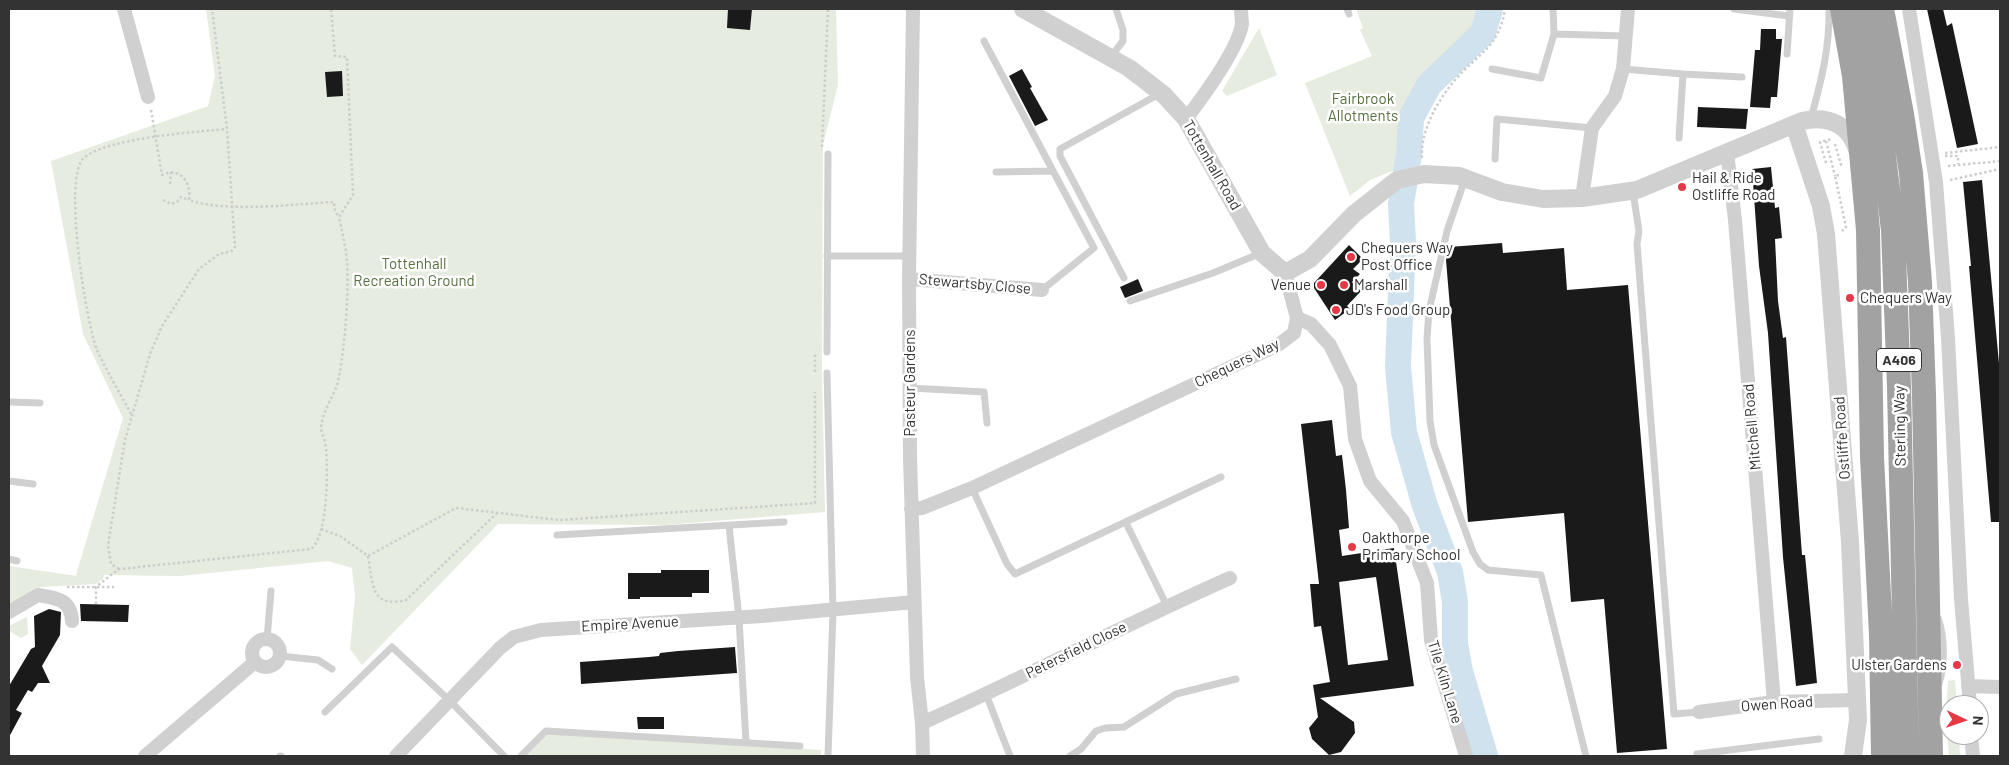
<!DOCTYPE html>
<style>
body{margin:0}
#map{position:relative;width:2009px;height:765px;overflow:hidden;background:#fff;font-family:Barlow,sans-serif}
canvas{display:block}
.frame{position:absolute;inset:0;border:10px solid #333;pointer-events:none}
.north{position:absolute;left:1939px;top:695px;width:50px;height:50px;box-sizing:border-box;background:#fff;border:1px solid #adadad;border-radius:50%;rotate:93deg;font-size:14px;font-weight:700;line-height:20px;text-align:center;color:#333}
.north::after{content:'';display:block;margin:auto;width:18px;height:22px;background:#e63946;clip-path:polygon(50% 0,100% 100%,50% 72%,0 100%)}
</style>
<div id="map">
<canvas width="2009" height="765"></canvas>
<div class="frame"></div>
<div class="north">N</div>
</div>
<script>
const g = document.querySelector('canvas').getContext('2d');
g.lineJoin = 'round';
function paint(path, color) { g.fillStyle = color; g.fill(path, 'evenodd'); }
function strokePath(path, color, width, dash) { g.strokeStyle = color; g.lineWidth = width; g.lineCap = dash ? 'butt' : 'round'; g.setLineDash(dash || []); g.stroke(path); }
function label(font, color, halo, rows, align = 'center') {
  g.font = font + ' Barlow,sans-serif'; g.lineWidth = 5; g.setLineDash([]); g.textBaseline = 'middle'; g.strokeStyle = halo; g.fillStyle = color; for (const [text, x, y, turn = 0] of rows) {
    g.save(); g.translate(x, y); g.rotate((+turn || 0) * Math.PI / 180); g.textAlign = isNaN(turn) ? turn : align; if (halo) g.strokeText(text, 0, 0); g.fillText(text, 0, 0); g.restore();
  }
}
paint(new Path2D(`
 M206,9H836L838,85L823,145L822,370L825,512L665,525L498,524L362,665L350,649L355,597L352,568L328,561L180,576L104,575L103,579L96,584L41,587L9,608V566L77,576L76,575L123,418L83,334L51,161L208,106L215,76Z
 M1356,9H1485C1482,38 1450,47 1434,68C1411,98 1404,133 1397,169L1370,180L1350,196L1305,83L1372,56L1360,30L1363,28Z
 M1259,28L1277,75L1227,96L1222,91Z
 M27,617L28,634L21,638L9,631V626Z
 M1955,680L1957,705H1949V735H1959L1960,756H1949L1946,715L1948,681Z
 M550,732L821,750V756H526Z`), '#e6ecdf');
strokePath(new Path2D(`
 M1485,756L1460,671L1455,644V602L1450,572L1425,506L1404,432L1398,367L1403,242L1401,204L1409,154L1411,118L1429,85L1483,33L1490,9`), '#cfe2ee', 26);
paint(new Path2D(`
 M728,9H752L750,30L727,28Z
 M1927,9H1943L1947,26L1952,23L1978,144L1957,148Z
 M1761,29H1776V39H1782L1777,97H1771L1770,108L1750,107L1755,50H1760Z
 M1022,69L1032,87L1030,88L1048,120L1035,126L1009,76Z
 M342,71L343,96L327,97L325,72Z
 M1698,107L1748,109L1746,129L1697,127Z
 M1771,167L1775,208L1779,207L1782,238L1775,239L1778,301L1783,338L1786,337L1802,555H1805L1817,683L1796,686L1783,557L1768,333L1759,266L1752,169Z
 M1982,180L2000,374V522H1991L1969,266H1971L1963,182Z
 M1502,243L1503,253L1564,248L1567,290L1628,285L1667,749L1617,753L1604,599L1571,602L1564,513L1468,522L1446,260L1449,247Z
 M1349,245L1363,259L1353,269L1360,274L1352,282L1361,291L1347,306L1350,309L1335,320L1314,288V283Z
 M1138,279L1143,291L1125,298L1120,287Z
 M1332,420L1336,456L1342,455L1346,490L1349,528L1339,530L1342,556L1394,548L1414,686L1320,698L1354,722L1355,733L1341,752L1329,755L1312,739L1309,728L1318,717L1313,685L1330,682L1321,626L1314,627L1310,584H1319L1301,424ZM1376,577L1388,660L1348,665L1339,582Z
 M661,570H709V593H692V597H640V599H628V573H661Z
 M80,604L129,605L128,622L81,621Z
 M49,609L61,612L60,635L42,666L50,683H38L32,692L28,690L16,710L22,713L9,737V686L31,649L35,647L34,616Z
 M735,647L737,673L581,684L580,662L649,657L659,656L660,653L678,651Z
 M637,717H664V729H638Z`), '#1a1a1a');
strokePath(new Path2D(`
 M151,110L162,175C180,166 192,183 189,200C227,213 293,204 334,202L335,211L339,217
 M1826,141L1835,176
 M1835,144L1842,168
 M822,147L828,9
 M1945,153L2000,147
 M1945,156H1958V164
 M1422,158C1420,131 1438,100 1455,80C1478,53 1499,48 1505,9
 M1826,163L1820,142L1832,139
 M1948,166L2000,161
 M1839,175L1835,176L1846,227L1842,231
 M1950,180L2000,169
 M170,184L171,172
 M163,200L171,204L177,202L181,197L189,200
 M815,372V352
 M131,414C120,393 107,372 97,350C86,322 63,180 83,159C103,138 196,132 227,129
 M321,529L340,536L368,556L456,508L559,520L815,503V392
 M368,556C373,583 370,609 406,600L497,513
 M119,569L111,564L108,545L125,440L150,354L162,326L199,269L219,254L232,251L235,247L227,129L212,9
 M67,587H114
 M96,604V587L116,571L120,569L311,549C328,536 328,470 326,449C326,441 321,434 321,427C323,408 336,395 339,377C345,343 349,297 347,262C346,247 342,232 339,217L353,195L347,57L335,56L331,9`), '#cdcdcd', 2.5, [2.5, 2.5]);
strokePath(new Path2D(`
 M1347,9L1349,14
 M1734,9L1789,16
 M1554,34L1626,36
 M984,41L1094,248L1042,290
 M1787,54L1790,9
 M1110,58L1123,41V30L1116,9
 M1492,69L1541,78L1554,34L1553,9
 M1623,69L1683,74
 M1811,118C1821,82 1830,47 1829,9
 M1679,138L1683,74L1742,77
 M1495,159L1497,119L1592,128
 M996,172L1052,171
 M1465,179L1447,231L1429,311L1427,338L1430,421L1434,445L1473,552L1480,564L1488,570L1541,575L1586,756
 M1633,192L1639,231L1637,244L1674,714L1699,712
 M827,256H910
 M1124,278L1060,156V149L1161,93
 M1130,301L1213,273L1261,253
 M827,352L828,154
 M827,373L833,611L828,756
 M910,388L984,392L987,423
 M9,402L40,403
 M9,481L33,484
 M972,488L1007,564L1015,574L1221,477
 M1126,523L1167,606
 M729,526L739,618L746,742
 M557,535L784,522
 M9,559L17,561
 M1938,618C1945,637 1945,665 1939,684
 M267,639L271,591
 M280,656L318,660L332,669
 M986,694L1010,756
 M325,712L392,647L450,701L504,756
 M280,756H281
 M521,756L546,731L800,746
 M1070,756L1081,749L1096,731L1105,728L1124,727L1176,694L1236,679
 M1697,756V754L1819,739`), '#d0d0d0', 7);
strokePath(new Path2D(`
 M124,9L148,97
 M913,9L909,279L910,458L917,677L922,723L923,756
 M1909,9L1936,182L1948,338L1961,599L1970,705
 M1186,119C1202,98 1238,49 1242,24C1242,20 1241,14 1241,9
 M1727,152L1735,220L1774,702
 M1582,198L1592,128L1615,96L1623,69L1628,9
 M909,279L1042,290
 M1297,318L1311,324L1330,345L1350,386L1355,439L1370,481L1403,521L1427,583L1431,640L1466,756
 M911,509L922,508L972,488L1278,345L1294,333L1297,318L1285,273
 M9,612L38,595C56,598 71,599 72,621
 M252 653a14 14 0 1 1 28 0a14 14 0 1 1-28 0Z
 M1968,686L2000,687
 M1699,712L1774,702L1856,700
 M922,723C1026,677 1126,624 1230,578
 M1971,735L1973,756
 M145,756L255,662
 M396,756L500,648L514,637L541,630L762,616L914,602`), '#d0d0d0', 14);
strokePath(new Path2D(`
 M1023,9L1129,68L1164,95L1186,119L1262,253L1285,273L1310,259L1354,214L1397,180L1424,174L1459,176L1502,192L1543,199L1582,198L1637,190L1802,121C1829,115 1850,125 1858,152
 M1794,124L1821,206L1826,234L1850,542L1858,720L1853,756`), '#d0d0d0', 18);
strokePath(new Path2D(`
 M1842,9L1854,76L1868,230L1872,457L1881,635L1883,756
 M1858,9L1879,115L1893,230L1899,387L1907,756
 M1882,9L1902,114L1911,173L1920,282L1924,395L1931,756`), '#a2a2a2', 24);
for (const [x, y, r, color] of [
 [1682,187,5,"#e63946"],
 [1351,257,5,"#e63946"],
 [1321,285,5,"#e63946"],
 [1344,285,5,"#e63946"],
 [1850,298,5,"#e63946"],
 [1336,310,5,"#e63946"],
 [1352,547,5,"#e63946"],
 [1957,665,5,"#e63946"]
]) { const dot = new Path2D(); dot.arc(x, y, r, 0, 2 * Math.PI); g.fillStyle = color; g.fill(dot); strokePath(dot, '#fff', 2); }
for (const [x, y, w] of [
 [1899,360,45]
]) { const box = new Path2D(); box.roundRect(x - w / 2, y - 11.5, w, 23, 4); g.fillStyle = '#fff'; g.fill(box); strokePath(box, '#333', 1); }
label('bold 14px', '#333', null, [
 ["A406",1899,360]
]);
label('15px', '#56703f', '#fff', [
 ["Fairbrook",1363,99],
 ["Allotments",1363,116],
 ["Tottenhall",414,264],
 ["Recreation Ground",414,281]
]);
label('15px', '#333', '#fff', [
 ["Tottenhall Road",1212,165,60],
 ["Stewartsby Close",975,284,5],
 ["Chequers Way",1237,363,-26],
 ["Pasteur Gardens",910,383,-90],
 ["Sterling Way",1900,426,-91],
 ["Mitchell Road",1752,427,-95],
 ["Ostliffe Road",1842,438,-94],
 ["Empire Avenue",630,624,-3],
 ["Petersfield Close",1076,650,-26],
 ["Tile Kiln Lane",1445,682,73],
 ["Owen Road",1777,704,-4]
]);
label('15px', '#333', '#fff', [
 ["Hail & Ride",1692,178],
 ["Ostliffe Road",1692,195],
 ["Chequers Way",1361,248],
 ["Post Office",1361,265],
 ["Venue",1311,285,"right"],
 ["Marshall",1354,285],
 ["Chequers Way",1860,298],
 ["JD's Food Group",1346,310],
 ["Oakthorpe",1362,538],
 ["Primary School",1362,555],
 ["Ulster Gardens",1947,665,"right"]
], 'left');
</script>
